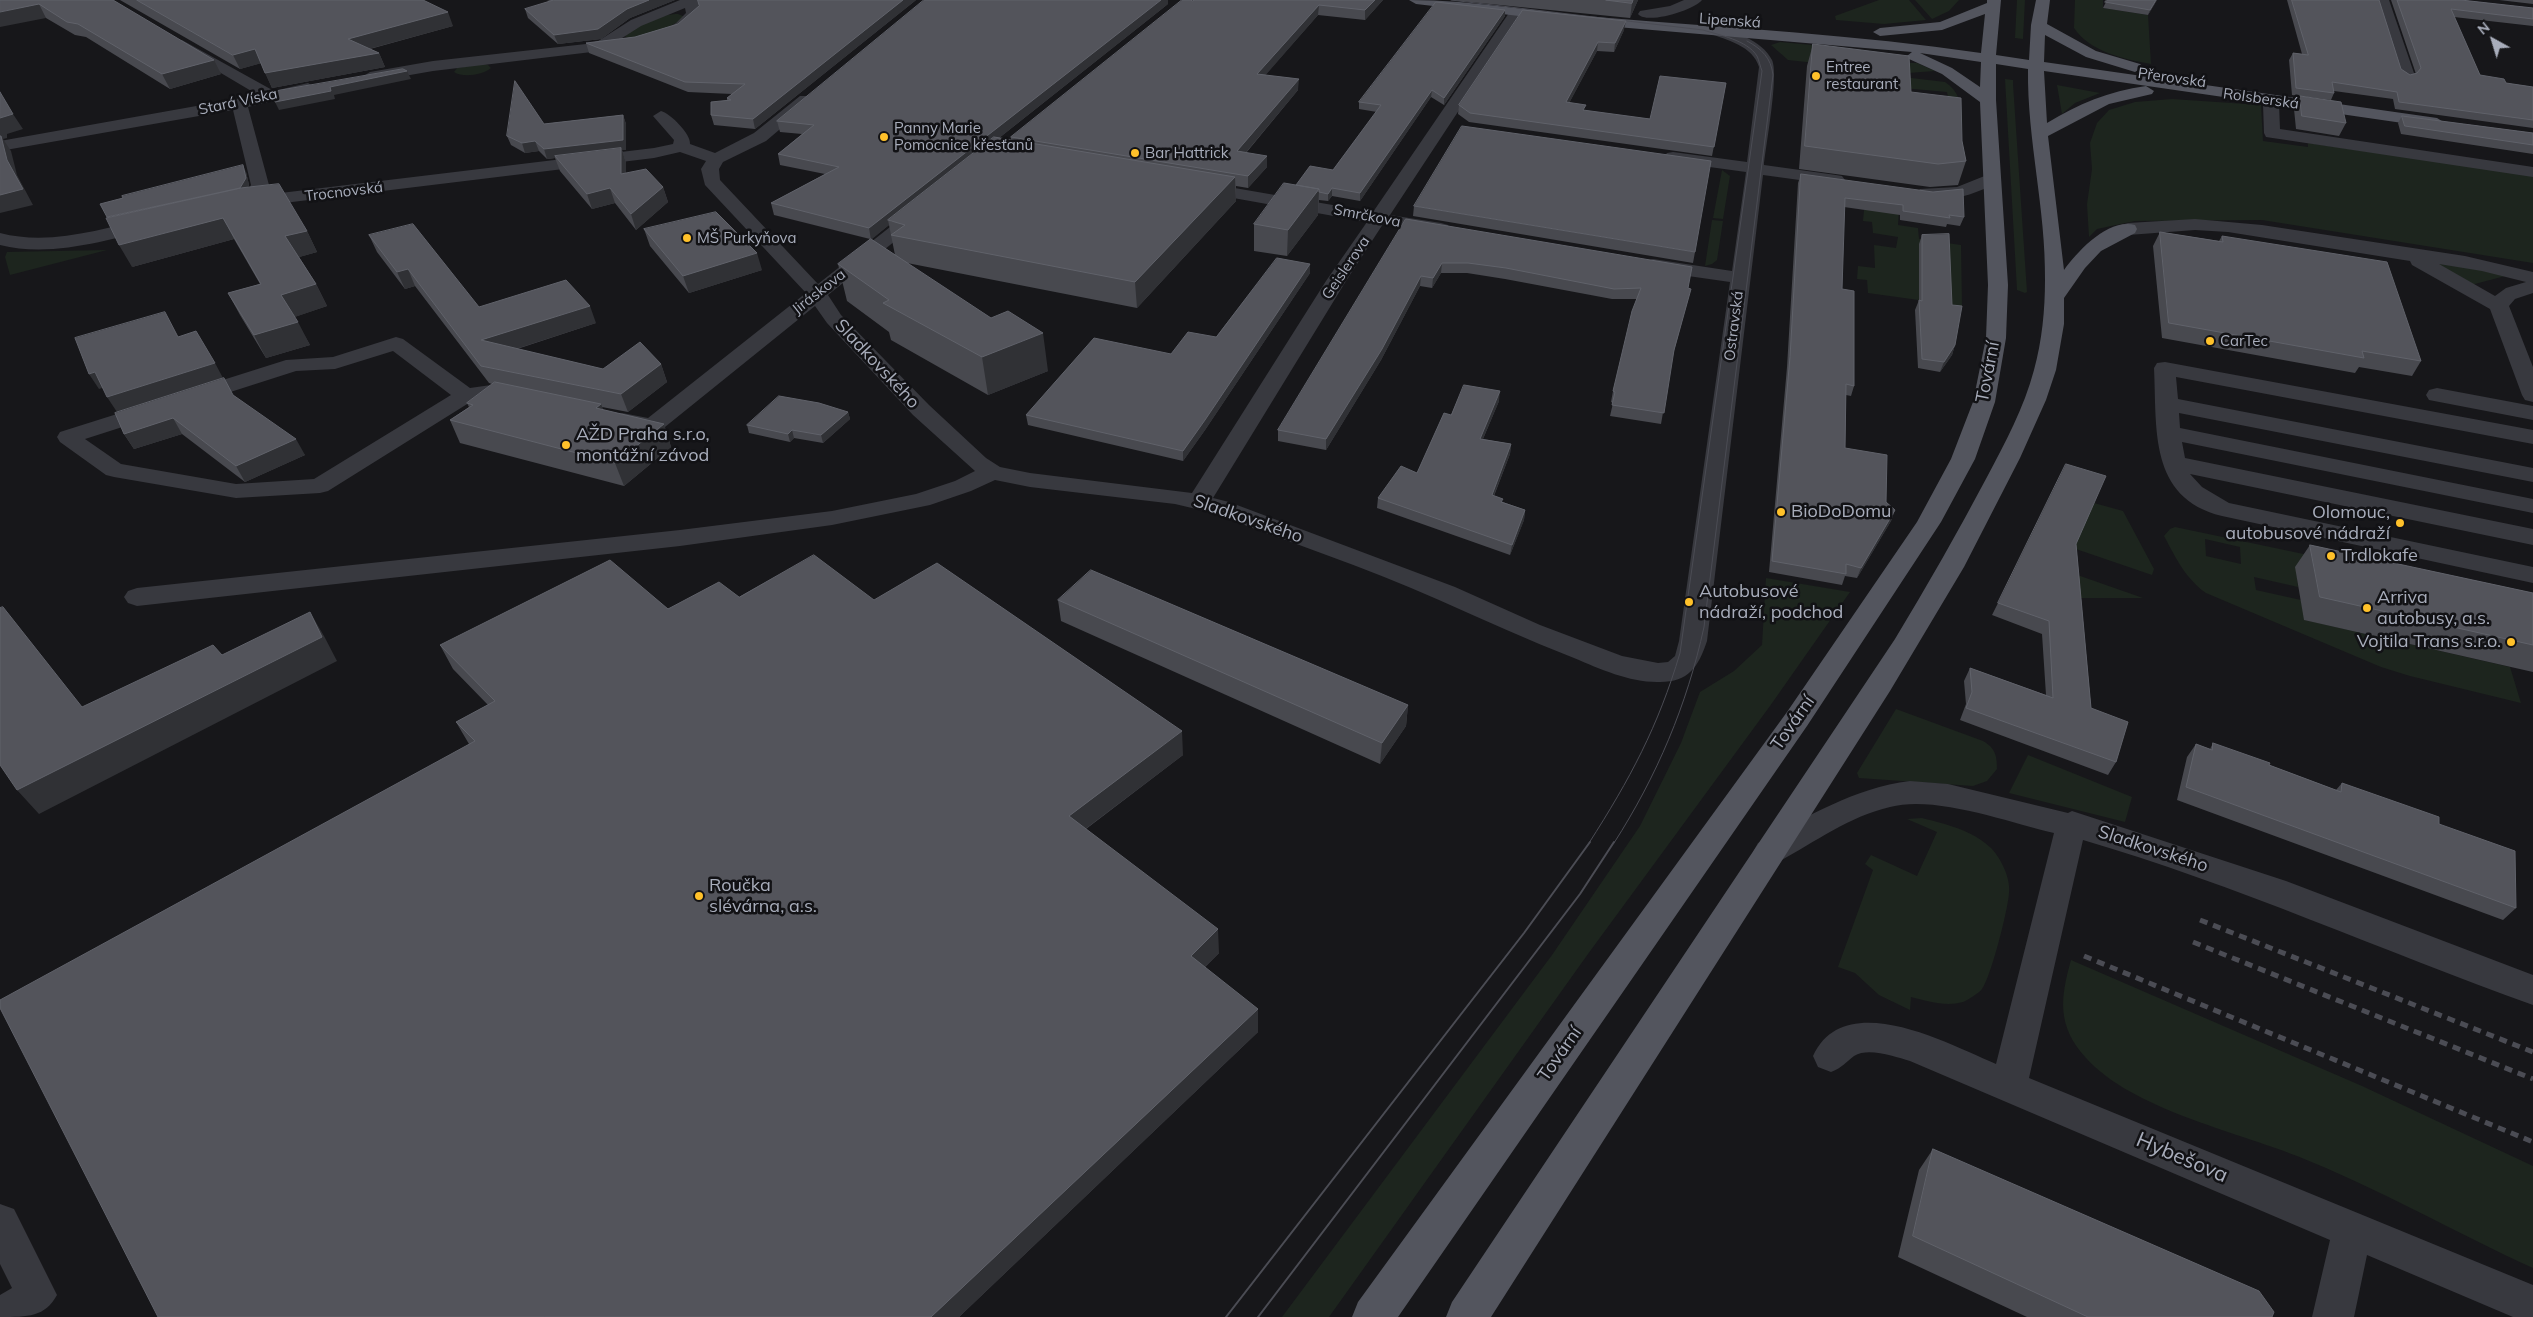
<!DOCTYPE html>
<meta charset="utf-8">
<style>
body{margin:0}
#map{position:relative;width:2533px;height:1317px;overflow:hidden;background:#17171a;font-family:Mulish,sans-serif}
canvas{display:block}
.north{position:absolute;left:2468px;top:15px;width:50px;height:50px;-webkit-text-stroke:4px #121215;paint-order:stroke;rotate:321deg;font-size:14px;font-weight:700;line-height:20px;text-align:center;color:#a8adbb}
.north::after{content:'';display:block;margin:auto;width:18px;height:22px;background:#a8adbb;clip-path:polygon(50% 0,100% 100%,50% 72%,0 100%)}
</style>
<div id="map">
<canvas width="2533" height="1317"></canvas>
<div class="north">N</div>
</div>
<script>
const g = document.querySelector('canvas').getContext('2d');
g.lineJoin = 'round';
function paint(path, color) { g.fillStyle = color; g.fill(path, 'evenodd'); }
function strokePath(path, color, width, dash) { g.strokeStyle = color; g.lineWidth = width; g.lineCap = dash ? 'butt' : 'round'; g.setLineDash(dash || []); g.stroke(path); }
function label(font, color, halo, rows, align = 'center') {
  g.font = font + ' Mulish,sans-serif'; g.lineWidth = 5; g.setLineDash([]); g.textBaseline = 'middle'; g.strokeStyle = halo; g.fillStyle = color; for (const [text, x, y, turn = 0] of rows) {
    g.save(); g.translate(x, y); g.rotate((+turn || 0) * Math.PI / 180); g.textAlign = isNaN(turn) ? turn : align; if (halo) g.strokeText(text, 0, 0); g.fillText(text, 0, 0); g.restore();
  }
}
paint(new Path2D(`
 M1879,0H1909L1926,20L1884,24L1836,20L1835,16Z
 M1915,0H1959L1949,11L1932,19Z
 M2017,0H2025L2023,39L2015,38Z
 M2075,0H2103V8L2148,15L2151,64C2124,59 2090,52 2074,28Z
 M678,14L685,17C668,29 646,39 625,37C632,23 663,14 678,14Z
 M1780,42L1843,48L1903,63H1917L1935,71L1908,73L1788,60L1771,45Z
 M483,64L488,65L491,68C483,75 463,78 454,72L457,68Z
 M1903,77L1945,82C1972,99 1960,138 1957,164L1953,121L1947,92L1903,88Z
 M2005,79L2013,80V84L2027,292L2025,293L2017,290Z
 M2057,85L2100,93L2075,103L2062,114Z
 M2172,99L2261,105L2263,141L2308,147V143L2533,175V263L2262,220L2135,221L2097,229L2089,237L2087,204L2092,169L2090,143L2097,123L2109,110L2135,102Z
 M1722,170L1730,176L1723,219L1713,218Z
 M1864,210H1899L1898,225L1918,228L1919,239L1961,245L1962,306L1868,293L1867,280L1857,279L1858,266L1875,268L1874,245L1896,248L1898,237L1873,233L1872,222L1863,221Z
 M1712,220L1723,221L1717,260L1712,264L1705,266Z
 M107,250L10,275L5,257L7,252Z
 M2435,259L2509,275L2471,285L2432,263Z
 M2094,503L2123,511L2154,569L2152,575L2073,548Z
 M2175,527L2451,585L2296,568L2298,587L2254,577L2256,590L2301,600L2305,620L2510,667L2521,703L2410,676L2381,667L2206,593C2185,578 2176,558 2164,536L2170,529ZM2205,539L2240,547L2241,564L2206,556Z
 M2046,564L2143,598H2030Z
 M1766,578L1850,592L1770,706L1588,954L1329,1317H1282L1552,955L1640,826L1681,743L1700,692L1734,671L1762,645Z
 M1896,709L1983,741C1995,748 1997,755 1997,769L1987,781L1973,786L1859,778L1857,773Z
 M2028,755L2132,797L2125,822L2009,793Z
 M1922,818C1946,824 1972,830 1991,848C2001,858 2011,879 2009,893C2008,910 1991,977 1982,989C1979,993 1968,1000 1963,1002C1946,1007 1927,1001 1911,997L1910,1010L1879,995L1855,973L1838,967L1873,870L1865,864L1871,855L1917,876L1937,832L1907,819Z
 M2071,960L2362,1086L2533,1166V1268C2454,1232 2378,1188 2297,1156C2234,1131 2132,1109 2086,1058C2057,1026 2060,999 2071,960Z`), '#1d251e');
paint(new Path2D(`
 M680,0H698L700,14L686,29L667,37L660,33L676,23L686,13L685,8L641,26L619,40L630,41L632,44L630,47L625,48L433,71L370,82L362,77L370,72L433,61L595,43L631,20Z
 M1684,0H1702C1694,10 1647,25 1638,14L1640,11L1670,6Z
 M2375,0H2389L2415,76L2412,79L2407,81L2399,76Z
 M1516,9L1523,13L1390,215L1441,223L1448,225L1450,229L1448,233L1441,235L1383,224L1346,281L1213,498L1229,502L1455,587L1540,625L1622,656L1658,663L1668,662L1675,656L1679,641L1730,282L1653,271L1646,269L1643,265L1646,261L1653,259L1732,271L1746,172L1673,162L1667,161L1664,157L1667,153L1673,152L1747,162L1759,67C1753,46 1727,40 1708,33L1706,30L1713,26C1733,31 1762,40 1772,60C1779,75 1766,145 1764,165L1836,175L1842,176L1845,180L1842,184L1836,185L1763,175L1707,641C1698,668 1688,683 1657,682C1629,682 1600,669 1574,658C1528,640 1484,620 1439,600C1365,567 1288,542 1213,513L1175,504L1030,487L995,480L971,491L930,505L832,525L680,546L137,606L128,603L124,597L128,591L137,588L680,530L832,511L916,494L955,481L975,471L913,415L827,323L815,306L660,431L652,433L614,425L611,420L614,415L622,413L648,418L806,293L705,185L701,169L706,161L680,152L654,158L251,207L245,206L242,202L251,185L233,110L0,151V141L258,95L177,47L175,44L177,41L182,40L274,91L308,83L316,88L314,91L248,107L269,185L264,195L654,148L673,144L674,140L653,116L661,111C671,114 691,134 690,144L715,153L754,133L800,96H812L814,99L812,102L766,141L723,162L719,169L720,180L818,284L914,208H926L929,212L926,216L828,295L841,315L929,405L986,458L1000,467L1030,473L1192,493L1326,281L1367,222L1200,192L1194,191L1191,187L1194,183L1200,182L1373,212L1511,10Z
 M2271,99L2279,104L2280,129L2533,167V177L2266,137L2264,133L2263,104Z
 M1992,173L1998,174L2001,178L1998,182C1974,195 1947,204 1920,197L1917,193L1920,189L1957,187Z
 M150,218L157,220L159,224L157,228C107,240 51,258 0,245V233C50,246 101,229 150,218Z
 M2195,219L2262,225L2465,256L2533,272V293L2515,299L2509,306L2533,367V402L2525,400L2522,395L2490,309L2412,265L2410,261L2228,232L2195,230L2128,235L2121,233L2119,229L2121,225L2128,223ZM2439,264L2482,271L2526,282L2506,288L2495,296Z
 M396,337L403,339L470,388L491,385L524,392L527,397L524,402L516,404L491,399L472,401L328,491L320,493L236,498L114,477L106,475L60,442L57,437L60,432L155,402L163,404L166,409L163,414L85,439L121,464L236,484L314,479L451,395L393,351L335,369L296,371L193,404L185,402L182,397L185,392L286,360L333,357Z
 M2165,362L2533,430V444L2176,377L2178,399L2533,468V482L2179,413L2180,428L2533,499V513L2182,442L2185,458L2533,529V545L2190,474L2202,487L2229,503L2533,567V583L2222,516C2148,498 2157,428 2154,368L2157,363Z
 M2437,388L2533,406V420L2429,400L2426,395L2429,390Z
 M1910,781L1948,784L2068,813L2072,811L2286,881L2533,975V1005C2382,951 2237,885 2083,840L2029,1078L2533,1285V1317H2513L2367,1255L2354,1317H2312L2330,1240L1910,1061C1895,1057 1869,1047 1854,1056C1845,1063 1843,1067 1831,1072L1818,1067L1813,1056C1845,987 1948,1044 1996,1064L2054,833C2007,822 1935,795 1890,807C1850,816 1815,842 1780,861L1769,864L1758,861L1753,852L1758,843C1807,817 1854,788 1910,781Z
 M0,1204L14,1209L57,1295C45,1317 28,1317 0,1317V1295L12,1288L0,1264Z`), '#38393f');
paint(new Path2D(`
 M1409,0C1476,0 1542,13 1609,18C1733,28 1858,35 1981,53L1985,14L1942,30L1880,36L1873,32L1880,28L1940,22L1987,3V0H2001L1996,55L2029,60L2031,25L2036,0H2050L2047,24L2096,51L2140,64L2143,67L2135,72L2086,57L2045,35L2044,62L2437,118L2445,123L2437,128L2044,71L2047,123C2078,104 2109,91 2146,86L2154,91L2152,94L2109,104L2048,136L2064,270C2078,251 2108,218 2135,225L2137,229L2135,233L2101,251L2085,268L2064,298V324L2056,370L2046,400L2020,458L1964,567L1890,691L1491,1317H1446L1452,1302L1895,639C1927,586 1958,532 1987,477C2005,443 2024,408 2034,370C2042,341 2045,310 2045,280C2046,209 2027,140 2028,69L1996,64V100L2008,285L2006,338L1995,402L1975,459L1941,522L1807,726L1398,1317H1352L1358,1302L1787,712L1917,522L1951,459L1973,402L1986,338L1988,285L1980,102L1942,74L1909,59L1907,56L1912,52L1605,26L1416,4ZM1920,53L1981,62L1980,87L1952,68Z`), '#53555e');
strokePath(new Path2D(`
 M1451,0L1703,30C1719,35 1747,40 1757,56C1759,60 1760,66 1762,71L1680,653C1658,727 1630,779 1589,843
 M1614,843C1657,776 1687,705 1704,627L1773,75C1771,58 1762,49 1747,41`), '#4b4c54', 1);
strokePath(new Path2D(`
 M1226,1317L1524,933L1590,842
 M1258,1317L1580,894L1614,842`), '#4b4c54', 2);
strokePath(new Path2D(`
 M2200,920L2533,1052
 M2193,942L2533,1079
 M2084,956L2533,1142`), '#4b4c54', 5, [8, 6]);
paint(new Path2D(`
 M0,0H113L221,74L170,89L86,37L75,35L46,18Z
 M120,0H423L453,26L370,49L379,53L385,67L272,88L261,63L240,69Z
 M547,0H675L630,18L601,39L558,44L528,18L525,9L550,1Z
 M698,0H916L755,129L714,125L711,115L727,100V98L732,94L688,92L589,53L586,43L635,37L678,24L699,6Z
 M1194,0H1383L1365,20L1318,15L1265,75L1298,90L1246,153L1267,167L1248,188L1236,186V201L1137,308L907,263L1048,371L988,395L891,340L889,332L847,301L838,264L870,239L774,215L771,203L825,174L780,165L778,154L802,134L780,132L777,121L1168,4L999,138L1011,140V137ZM889,225L895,255L871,239Z
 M1450,0H1638L1630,18Z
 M2107,0H2157L2148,15L2103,8Z
 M2287,0H2379L2401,69L2410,75L2416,74L2391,0H2461L2533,8V26L2454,17L2480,75L2506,83L2533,87V128L2395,109L2393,99L2334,91V93L2331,100L2292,95L2289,60L2293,53L2302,54Z
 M2499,0H2533V4Z
 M1505,10V16L1444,105L1431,97L1360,201L1332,196L1328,201L1319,200L1318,215L1287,256L1254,251V224L1296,185L1333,170L1377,112L1359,109V102Z
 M1624,30L1614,52L1597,51L1569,103L1585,111L1650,119L1726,83L1712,156L1469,122L1458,114L1459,105Z
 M1813,44L1911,92L1962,141L1966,161L1958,185L1930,187L1799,169L1807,66Z
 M2300,96L2346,123L2339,136L2296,129L2294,109Z
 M623,115L626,124V150H622L626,163V173L663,187L668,202L636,230L615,203L592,209L560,171L555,158L547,159L539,151L525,153L511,145L507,136L544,124Z
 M2402,116L2533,133V154L2401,134L2398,123Z
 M246,172L249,185L248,187L307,231L317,252L299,257L316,284L327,306L294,317L310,345L266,358L240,315L228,293L260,284L234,239L132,267Z
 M1801,174L1964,217L1960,226L1947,224L1946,227L1900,220V215L1844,207L1842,289L1854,386L1851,396L1846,395L1845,448L1886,502L1895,510L1891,521L1857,578L1845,576L1842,585L1769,572L1787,367L1798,183Z
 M1414,206L1695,252L1693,263L1413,216Z
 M1406,219L1688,288V299L1673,355L1661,424L1610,416L1613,403L1611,402L1613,391L1637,299H1612L1505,279L1467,273H1441L1432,288L1420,286L1381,360L1326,450L1278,441V430Z
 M644,229L762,270L689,293L650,246Z
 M2160,232L2219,241L2222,236L2421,361L2412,376L2359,367L2355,373L2162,338L2153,246Z
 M369,235L479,307L596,323L517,349L603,369L661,364L667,382L628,412L602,407L603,410L664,424L671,447L624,486L460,443L450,420L469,407L467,403L492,384L489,383L415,286L405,289L377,252Z
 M1922,235L1952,305L1955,345L1952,355L1940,372L1918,368L1915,310L1919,300V244Z
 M1310,264V273L1205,430L1183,461L1028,425L1026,415L1171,354L1216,337Z
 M233,395L305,455L245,482L182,434L134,449L124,434Z
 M1499,401L1483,439L1511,444L1510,454L1494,496L1503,502L1525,510L1524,520L1510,555L1377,508L1378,498L1417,473L1451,415Z
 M848,412L850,419L823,443L794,438L790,442L749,433L747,425Z
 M2076,544L2091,708L2116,762L2108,775L1960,720L1966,704L1964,681L1970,668L2046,695L2042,634L1992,615L1998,603Z
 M2310,545L2533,593V672L2304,620L2295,567Z
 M739,597L874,600L1183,755L1086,829L1219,953L1205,967L1258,1032L959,1317H158L469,744L456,722L488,705L453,669L440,645Z
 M1058,600L1408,705L1406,726L1380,764L1061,621Z
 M2213,743L2269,765L2336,790L2342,783L2439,824L2516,908L2503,920L2177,800L2187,757L2196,744L2210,749Z
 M1933,1149L2272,1317H2027L1898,1257L1919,1170Z`), '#48494f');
paint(new Path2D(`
 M649,0H675L630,18L601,39L558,44L554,35L627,9Z
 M903,0H916L755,129L753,119Z
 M1161,0H1168V4L893,222L888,220L889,225L871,240L869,228Z
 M1375,0H1383L1365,20V10Z
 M1633,0H1638L1630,18L1632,3Z
 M2156,0H2157L2148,15L2150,10Z
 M39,4L46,18L0,27V12Z
 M1319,5L1318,15L1257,85V74Z
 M1505,10V16L1444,105V98Z
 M448,12L453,26L354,53L348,39Z
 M1626,21L1624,30L1614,52L1615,43Z
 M1598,42L1597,51L1565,111L1566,102Z
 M255,49L262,63L240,69L233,55Z
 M379,53L385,67L272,88L265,73Z
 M214,60L221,74L170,89L162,74Z
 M407,71L411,79L334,95L335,99L279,110L275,102L330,87Z
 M1299,79L1298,90L1237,163V151Z
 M1432,90L1431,97L1360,201V193Z
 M13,114L23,129L7,134V138L3,139L11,151L17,175L33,205L0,213V195L7,160L0,139V118Z
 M623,115L626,124V150H622L626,163V190L555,156V158L547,159L544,149Z
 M535,141L539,151L525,153L522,143Z
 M1267,156V167L1248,188V176Z
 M243,165L246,172L249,185L243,196L112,225Z
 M1235,177L1236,201L1137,308L1135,282Z
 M663,187L668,202L636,230L631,214Z
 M610,188L615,203L592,209L587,194Z
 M1332,188V196L1328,201V194Z
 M1319,189L1318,215L1287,256L1288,230Z
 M223,218L234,239L132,267L119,245Z
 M307,231L317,252L296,258L285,236Z
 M757,253L762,270L689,293L683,276Z
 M1442,263L1441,273L1432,288L1433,278Z
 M1310,264V273L1205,430L1183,461V451Z
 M408,269L415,286L405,289L397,272Z
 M1421,276L1420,286L1381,360L1326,450V439Z
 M316,284L327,306L292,318L281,295Z
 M590,306L596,323L488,358L481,340Z
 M298,322L310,345L266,358L254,335Z
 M1043,333L1048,371L988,395L982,357Z
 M1955,345L1952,355L1940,372L1944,362Z
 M215,363L223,378L117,412L107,397Z
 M661,364L667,382L628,412L621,394Z
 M95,372L105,387L99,389L89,374Z
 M1500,391L1499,401L1479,448L1480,439Z
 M601,404L610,426L596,408Z
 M848,412L850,419L823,443L821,435Z
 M173,418L182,434L134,449L124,434Z
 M664,424L671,447L624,486L615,463Z
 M792,430L794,438L790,442L788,434Z
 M296,439L305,455L245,482L236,466Z
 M1511,444L1510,454L1490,505L1492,495Z
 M1525,510L1524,520L1510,555L1512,545Z
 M1895,510L1891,521L1857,578L1861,568Z
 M310,612L324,636L337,661L39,814L17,790Z
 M1408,705L1406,726L1380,764L1382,743Z
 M1182,731L1183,755L1072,839L1069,816Z
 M1218,929L1219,953L1192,979L1191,956Z
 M1258,1009V1032L959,1317H931Z`), '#303135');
const building = new Path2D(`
 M0,0H113L214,60L162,74L78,24L67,22L39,4L0,12Z
 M137,0H423L448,12L348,39L379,53L265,73L255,49L233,55Z
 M554,0H649L627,9L598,29L554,35L525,9Z
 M698,0H903L753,119L711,115V102L731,100L727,98L745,84L685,82L586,43L635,37L678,24L699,6Z
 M924,0H1161L869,228L771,203L839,167L778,154L814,125L777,121Z
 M1182,0H1190L1193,1L1194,0H1375L1365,10L1319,5L1257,74L1299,79L1237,151L1267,156L1248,176L1011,137Z
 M1606,0H1633L1632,3Z
 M2107,0H2156L2150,10L2105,2Z
 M2292,0H2379L2401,69L2410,75L2417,73L2421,68L2397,0H2461L2533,8V19L2451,9L2480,75L2504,79L2506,83L2533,87V120L2399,102L2397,92L2332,82L2334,93L2296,88L2293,53L2308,55Z
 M1436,2L1505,10L1444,98L1432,90L1360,193L1332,188L1328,194L1319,192V189L1296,185L1310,166L1333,170L1381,105L1359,102Z
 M1523,10L1626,21L1615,43L1598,42L1566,102L1586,105L1583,110L1650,119L1660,76L1726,83L1714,147L1470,113L1459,105Z
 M1813,44L1909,56L1911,92L1961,98L1962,141L1966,161L1938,164L1805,146Z
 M403,69L407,71L330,87L331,91L275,102L272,92Z
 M515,81L544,124L623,115V140L544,149L535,141L522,143L507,136Z
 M0,92L13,114L0,118Z
 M2300,96L2341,102L2346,123L2302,116Z
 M2402,116L2533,133V145L2405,126Z
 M1462,126L1711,161L1695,252L1414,206Z
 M0,136H1L7,160L23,189L0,195Z
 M994,137L1235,177L1135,282L891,235L905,225L888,220Z
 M621,148V174L646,169L663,187L631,214L610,188L587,194L555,156Z
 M243,165L246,178L240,188L107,217L100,204L123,198L122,196Z
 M1801,174L1933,192L1963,189L1964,217L1949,215L1950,218L1903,211V205L1845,198L1842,289L1854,291V386L1846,384L1845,448L1887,455L1886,502L1895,510L1861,568L1846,564V574L1772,561L1790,357Z
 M1284,183L1319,189L1288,230L1254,224Z
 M279,184L307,231L285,236L316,284L281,295L298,322L254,335L228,293L261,284L223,218L119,245L106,218L241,188Z
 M716,212L757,253L683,276L644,229Z
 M1406,219L1692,267L1688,288L1691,289L1674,350L1664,413L1612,405L1615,392L1613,391L1632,311L1641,288L1614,289L1506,268L1468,263H1442L1433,278L1421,276L1382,349L1326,439L1278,430Z
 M413,224L479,307L566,280L590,306L481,340L603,369L640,342L661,364L621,394L481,366L408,269L397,272L369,235Z
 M2160,232L2223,242L2222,236L2387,262L2421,361L2362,351L2364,358L2169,323Z
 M1949,234L1952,305L1962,306L1955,345L1944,362L1922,359L1919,300L1922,301V235Z
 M871,239L991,318L1008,311L1043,333L982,357L883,303L889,300L838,264Z
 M1277,258L1310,264L1205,420L1183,451L1026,415L1094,338L1171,354L1188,332L1216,337Z
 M165,312L178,337L196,331L215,363L107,397L95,372L89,374L75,338Z
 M224,378L233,395L296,439L236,466L173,418L124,434L115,413Z
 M495,382L601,404L596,408L664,424L615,463L450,420L473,405L467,403Z
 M1464,385L1500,391L1480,439L1511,444L1492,495L1503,499L1501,502L1525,510L1512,545L1378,498L1401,466L1417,473L1444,413L1451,415Z
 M779,396L819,403L848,412L821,435L792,430L788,434L747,425Z
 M2066,464L2106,476L2076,544L2091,708L2128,722L2116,762L1966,708L1972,692L1970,668L2053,698L2049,621L1998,603Z
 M2310,545L2533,593V645L2320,597Z
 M814,555L874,600L937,563L1182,731L1069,816L1218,929L1191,956L1258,1009L931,1317H158L0,1008V1000L475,741L456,722L495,701L440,645L610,560L668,609L719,582L739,597Z
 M1091,570L1408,705L1382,743L1058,600Z
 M3,607L82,707L213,645L222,655L310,612L322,637L17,790L0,765V608Z
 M2213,743L2270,763L2269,765L2341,792L2342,783L2439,817V824L2515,851L2516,908L2186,787L2196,744L2212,750Z
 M1933,1149L2259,1291L2274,1312L2272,1317H2088L1913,1236Z`);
paint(building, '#53545b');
strokePath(building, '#60626a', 1);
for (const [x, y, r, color] of [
 [1816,76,5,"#ffc12a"],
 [884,137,5,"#ffc12a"],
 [1135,153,5,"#ffc12a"],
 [687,238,5,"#ffc12a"],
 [2210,341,5,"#ffc12a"],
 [566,445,5,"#ffc12a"],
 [1781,512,5,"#ffc12a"],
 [2400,523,5,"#ffc12a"],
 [2331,556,5,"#ffc12a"],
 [1689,602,5,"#ffc12a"],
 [2367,608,5,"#ffc12a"],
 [2511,642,5,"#ffc12a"],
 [699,896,5,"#ffc12a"]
]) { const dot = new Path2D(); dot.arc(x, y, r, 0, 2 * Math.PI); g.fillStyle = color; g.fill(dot); strokePath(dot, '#121215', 2); }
label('15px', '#a8adbb', '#121215', [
 ["Lipenská",1730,21,4],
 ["Přerovská",2172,78,8],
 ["Rolsberská",2261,99,8],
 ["Stará Víska",238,102,-12],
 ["Trocnovská",344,192,-7],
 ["Smrčkova",1367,216,11],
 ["Geislerova",1346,268,-56],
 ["Jiráskova",819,292,-38],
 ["Ostravská",1734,326,-83]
]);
label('15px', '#a8adbb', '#121215', [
 ["Entree",1826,67],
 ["restaurant",1826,84],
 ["Panny Marie",894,128],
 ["Pomocnice křesťanů",894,145],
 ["Bar Hattrick",1145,153],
 ["MŠ Purkyňova",697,238],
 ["CarTec",2220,341]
], 'left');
label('18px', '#a8adbb', '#121215', [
 ["Sladkovského",877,364,47],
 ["Tovární",1988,372,-79],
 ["Sladkovského",1248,519,19],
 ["Tovární",1793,723,-55],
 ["Sladkovského",2153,849,18],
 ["Tovární",1560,1054,-55]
]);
label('18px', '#a8adbb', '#121215', [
 ["AŽD Praha s.r.o,",576,435],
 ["montážní závod",576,456],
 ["BioDoDomu",1791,512],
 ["Olomouc,",2390,513,"right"],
 ["autobusové nádraží",2390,534,"right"],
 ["Trdlokafe",2341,556],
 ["Autobusové",1699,592],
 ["nádraží, podchod",1699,613],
 ["Arriva",2377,598],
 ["autobusy, a.s.",2377,619],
 ["Vojtila Trans s.r.o.",2501,642,"right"],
 ["Roučka",709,886],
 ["slévárna, a.s.",709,907]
], 'left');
label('21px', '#a8adbb', '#121215', [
 ["Hybešova",2182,1158,23]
]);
</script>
